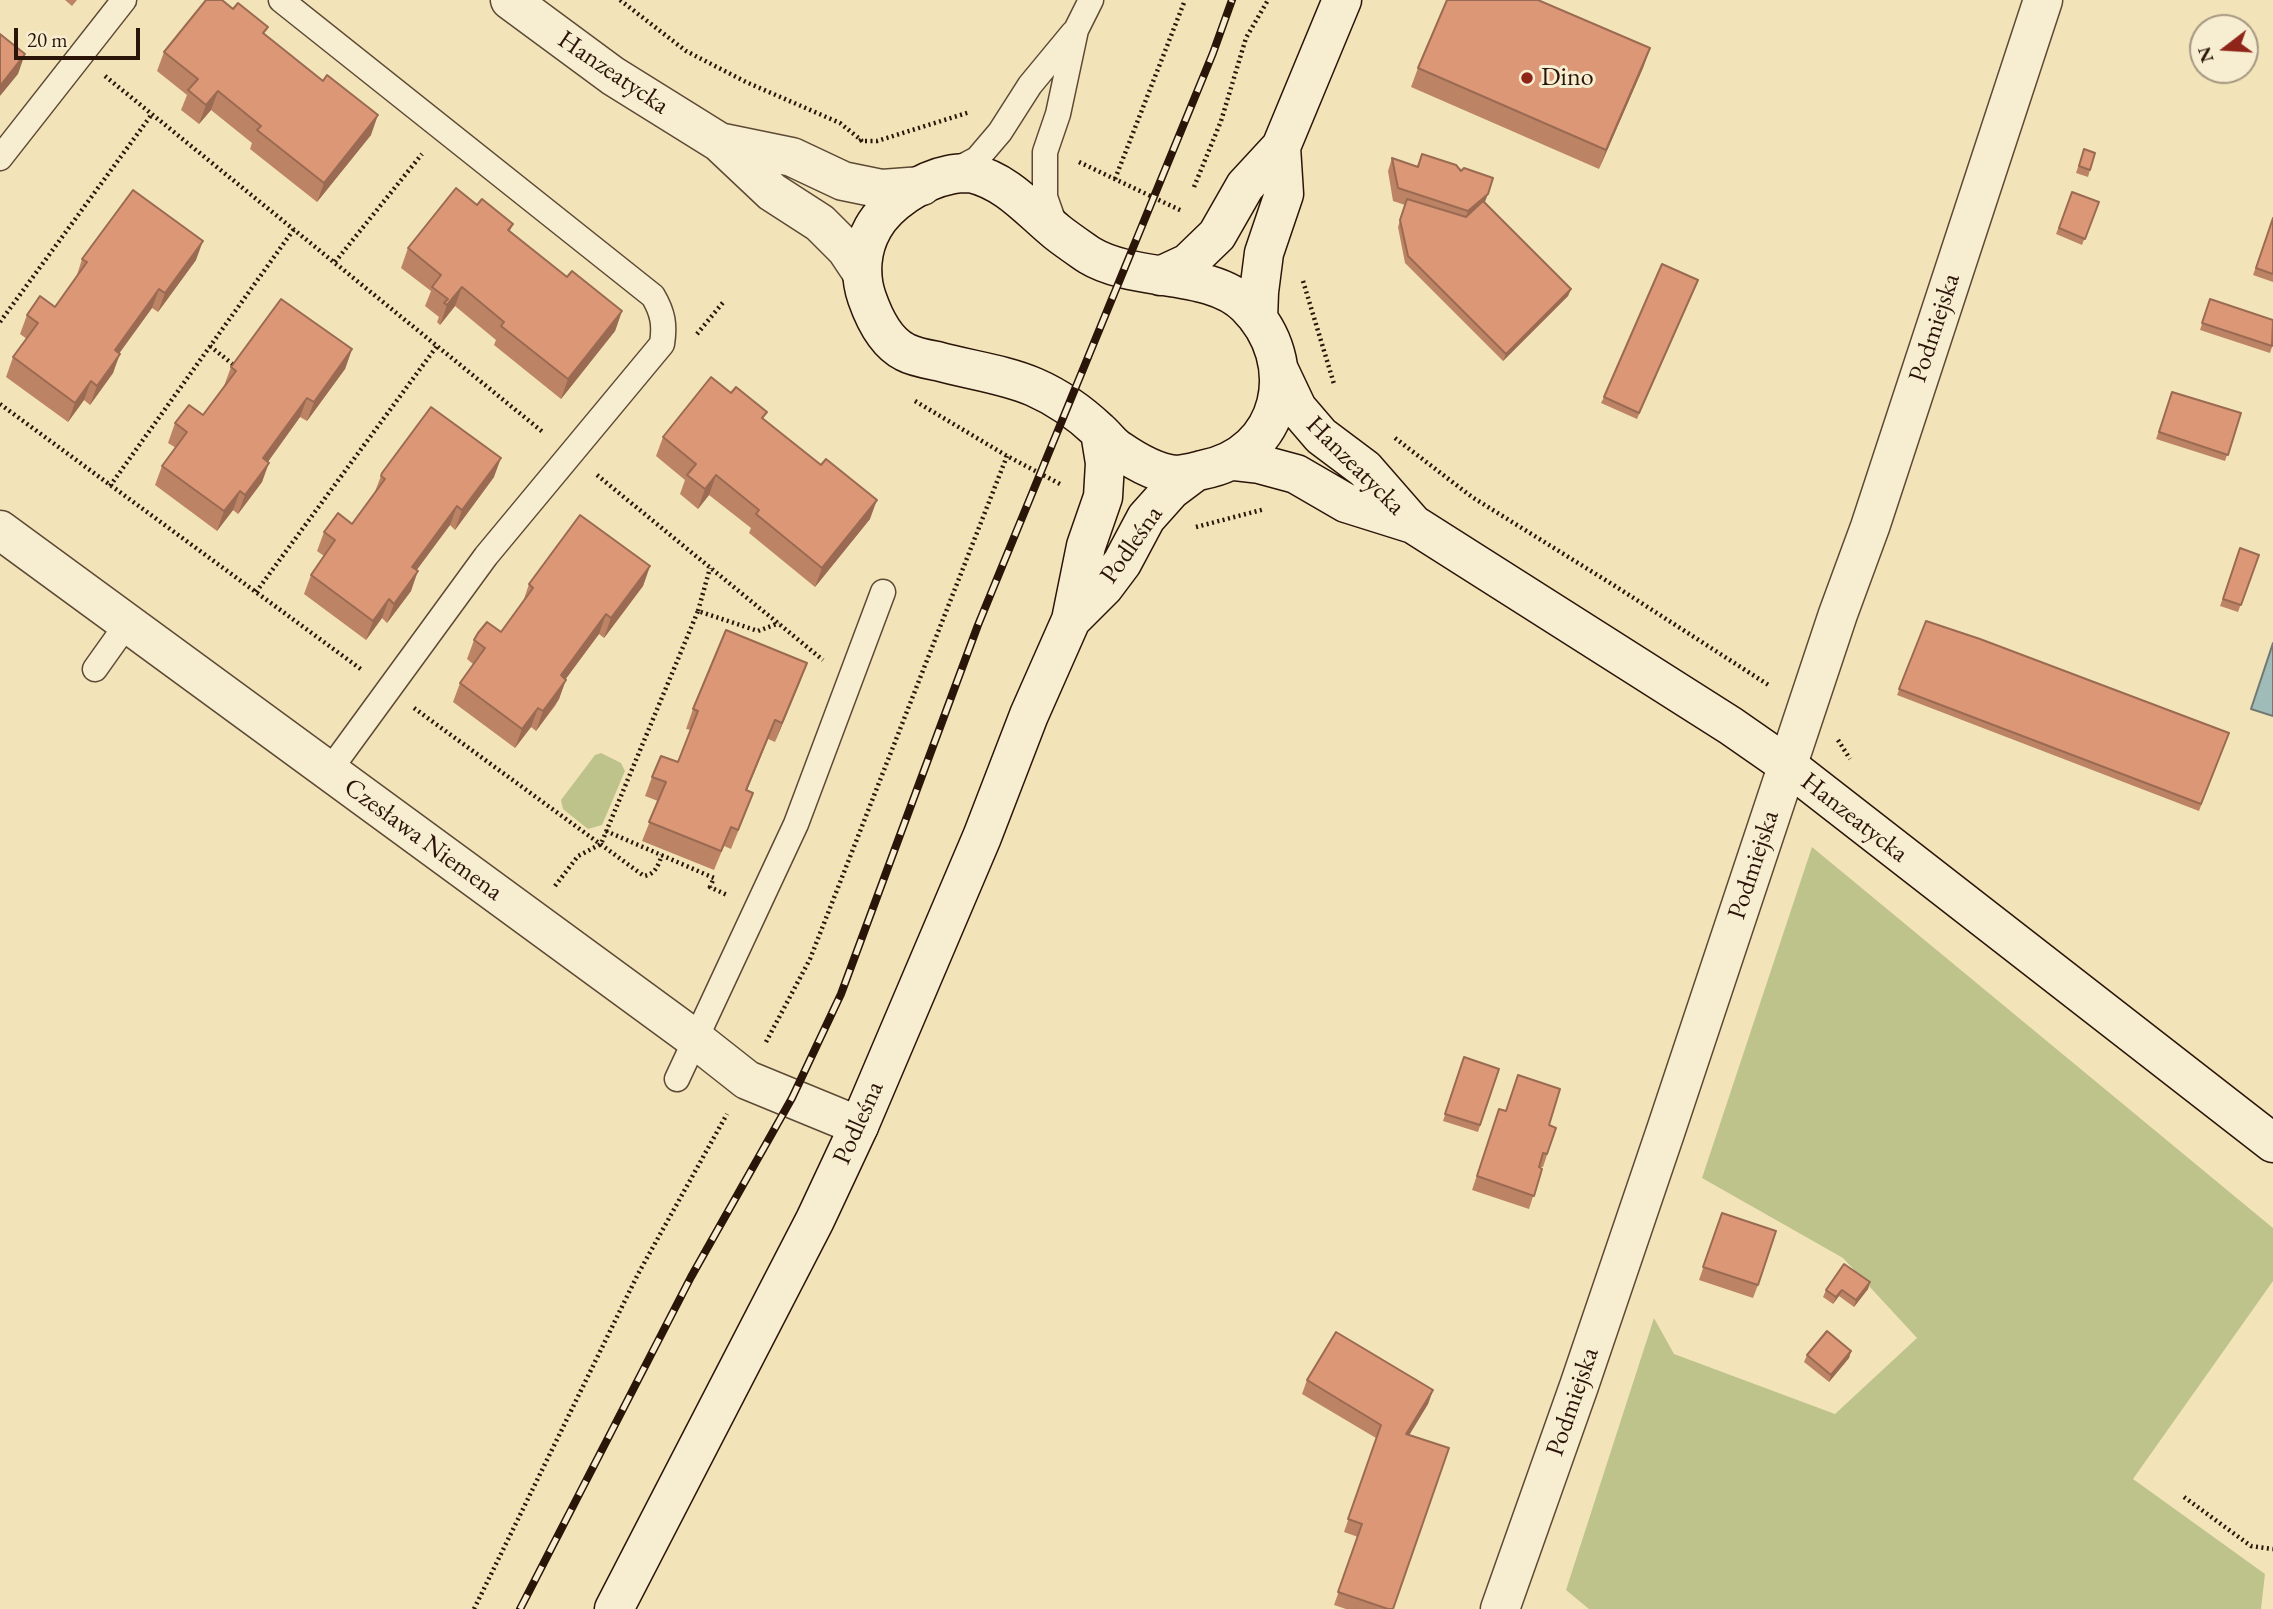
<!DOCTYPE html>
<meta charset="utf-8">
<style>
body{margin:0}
#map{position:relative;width:2273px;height:1609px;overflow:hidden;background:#f2e4b8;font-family:"EB Garamond",serif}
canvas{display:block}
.north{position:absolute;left:2189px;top:14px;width:70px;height:70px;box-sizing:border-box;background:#f7edd1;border:2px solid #a59781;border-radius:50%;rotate:253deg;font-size:19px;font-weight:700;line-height:28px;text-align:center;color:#2b1508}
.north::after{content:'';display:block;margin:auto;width:24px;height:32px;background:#8f2418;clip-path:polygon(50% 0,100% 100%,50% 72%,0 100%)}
.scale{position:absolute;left:14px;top:28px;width:126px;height:32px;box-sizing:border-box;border:4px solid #2b1508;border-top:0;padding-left:9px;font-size:21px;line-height:24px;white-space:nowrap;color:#2b1508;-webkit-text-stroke:5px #f7edd1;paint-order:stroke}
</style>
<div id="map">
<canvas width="2273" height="1609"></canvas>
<div class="north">N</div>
<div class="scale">20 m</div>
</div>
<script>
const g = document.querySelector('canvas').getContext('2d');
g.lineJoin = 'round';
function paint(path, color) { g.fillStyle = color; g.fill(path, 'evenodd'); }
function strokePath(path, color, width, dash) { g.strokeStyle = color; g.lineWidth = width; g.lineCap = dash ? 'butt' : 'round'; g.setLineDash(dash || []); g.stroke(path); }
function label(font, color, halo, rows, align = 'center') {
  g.font = font + ' "EB Garamond",serif'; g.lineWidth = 6; g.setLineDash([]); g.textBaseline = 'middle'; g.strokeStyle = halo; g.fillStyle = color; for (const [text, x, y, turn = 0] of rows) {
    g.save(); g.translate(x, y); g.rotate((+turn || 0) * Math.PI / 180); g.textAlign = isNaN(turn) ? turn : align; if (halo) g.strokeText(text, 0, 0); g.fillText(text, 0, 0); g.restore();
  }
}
paint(new Path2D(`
 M601,753L621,763L625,771L602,825L588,829L563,809L561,800L595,755Z
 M1812,847L2273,1228V1281L2133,1479L2265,1574L2261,1609H1589L1566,1590L1654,1318L1674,1354L1835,1414L1917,1338L1843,1258L1702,1178Z`), '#bec38c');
const water = new Path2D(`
 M2273,643V716L2251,709Z`);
paint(water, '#9fbcb9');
strokePath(water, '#717972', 2);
const lane = new Path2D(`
 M281,0L653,296C663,313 665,325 662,344L486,556L329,771
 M0,158L124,0
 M952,172L977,159L1000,132L1030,85L1073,33
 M1056,228L1045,197V152L1058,114L1076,30L1091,0
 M95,669L127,624
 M677,1079L796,824L883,592`);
const street = new Path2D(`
 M510,0L613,76L719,142L772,192L820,223L846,249L862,273
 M719,142L792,157L843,181L882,189L922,186
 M0,530L695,1039L747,1080L859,1126
 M1500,1609L1579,1386L1666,1130L1838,614L1870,527L2043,0`);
const secondary = new Path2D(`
 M971,173C1008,182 1029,209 1057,232C1067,240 1079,248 1089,255C1135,283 1211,269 1247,306C1303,362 1284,455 1202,470C1194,472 1183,475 1175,475C1155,473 1135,461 1119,450C1111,445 1106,437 1099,431C1081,414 1057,397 1034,387C1004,374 969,370 937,361C926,359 914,357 905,352C885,342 874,318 867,298C859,275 861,249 873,228C886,204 922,180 949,175C956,173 964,173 971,173Z
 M1160,276L1188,263L1217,235L1245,186L1281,147L1342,0
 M1258,319L1259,292L1264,253L1284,194L1281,147
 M1279,370L1297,408L1321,436L1365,469L1413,524
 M1233,461L1259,464L1296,474L1346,503L1413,524L1731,726L1787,765L2273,1143
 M1071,620L1104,587L1122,563L1146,518L1171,490L1195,472
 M614,1609L815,1220L859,1126L982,837L1029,715L1071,620L1086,546L1103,497L1105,463L1100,432`);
strokePath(lane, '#5d4934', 27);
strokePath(street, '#5d4934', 41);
strokePath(secondary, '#2b1508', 41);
strokePath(new Path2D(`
 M620,0L686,51L746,82L840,123L861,140L859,141
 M105,76L544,433
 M865,141H877L970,112
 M1079,162L1182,211
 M1115,179L1185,0
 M1194,187L1221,121L1246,38L1268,0
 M335,262L422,154
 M1303,281L1334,384
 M0,322L152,114
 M697,334L725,300
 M210,346L236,367
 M915,401L1007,456L1062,485
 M0,404L362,670
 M1395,438L1472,497L1615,586L1770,686
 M597,475L823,660
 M110,486L294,229
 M1196,527L1265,509
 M256,592L437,346
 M698,611L710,568
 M414,708L644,876C656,874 658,865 662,855
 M1838,740L1850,759
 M606,831L714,878L710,887L727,895
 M555,886L578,856L601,844L698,611L758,631L779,623
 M766,1042L810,959L1007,456
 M2184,1497L2251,1546L2273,1549
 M474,1609L638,1274L727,1114`), '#2b1508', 4.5, [2, 3.5]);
strokePath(lane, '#f7edd1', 24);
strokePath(street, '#f7edd1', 38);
strokePath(secondary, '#f7edd1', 38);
const rail = new Path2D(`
 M520,1609L691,1277L792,1098L841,994L978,625L1213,53L1232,0`);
strokePath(rail, '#2b1508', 8);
strokePath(rail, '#f7edd1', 5, [16]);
paint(new Path2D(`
 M65,0H77L72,6Z
 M265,35L371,135L317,202L250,149L252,143L211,110L199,124L181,110L187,95L157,71L164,52Z
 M1650,48L1643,68L1599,169L1411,87L1418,68Z
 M2084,149L2090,170L2088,177L2076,173Z
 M1422,154L1485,203L1571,289L1568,296L1503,361L1405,263L1398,227L1405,205L1393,201L1388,171L1392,158L1417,166Z
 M2072,192L2099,202L2082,245L2056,234Z
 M477,205L513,224L510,231L567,277L622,311L615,331L561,399L494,345L496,340L455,306L440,325L437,322L439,317L425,306L431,291L401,268L408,248Z
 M2273,218V282L2253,275Z
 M82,259L196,260L158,312L152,308L119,353L113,373L90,405L84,400L68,422L6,377L13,357L27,339L20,334L27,315L55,307L76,278Z
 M1695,287L1637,419L1601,403L1604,397Z
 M2210,299L2273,344L2270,353L2200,330Z
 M352,349L345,369L307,421L300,417L268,462L262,482L238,514L233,510L217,531L155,485L162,466L176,448L168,443L175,423L203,415L224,386L231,367Z
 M2172,392L2241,413L2225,461L2156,439Z
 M764,420L870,519L815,587L749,533L751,528L709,495L698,509L680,494L685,480L656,456L663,437Z
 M381,476L494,477L455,530L450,525L416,570L411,591L387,623L382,618L366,640L304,594L311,575L324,556L317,551L324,532L352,524L374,494Z
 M2240,548L2259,555L2238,612L2220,606Z
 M650,566L643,586L604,638L599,634L565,679L559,699L555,706L536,731L531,727L515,748L453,702L460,683L473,664L467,659L474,640L501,632L523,602L529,584Z
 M1926,621L2229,733L2199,811L1897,695Z
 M800,682L775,742L768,739L747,790L746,812L731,849L724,846L714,870L642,841L658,801L645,796L652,777L678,762L691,730L686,729L693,709Z
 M1464,1057L1499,1069L1478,1132L1443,1121Z
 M1499,1109L1556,1128L1543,1167H1539L1542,1169L1529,1209L1472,1190Z
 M1722,1213L1758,1285L1753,1298L1699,1280Z
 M1870,1282L1868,1289L1854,1307L1839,1296L1833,1304L1823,1297L1826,1290Z
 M1851,1351L1849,1358L1829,1382L1804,1362L1807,1355Z
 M1307,1380L1433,1390L1428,1404L1409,1435L1393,1609H1346L1334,1605L1358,1537L1344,1532L1376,1438L1302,1394Z`), '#bd8365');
paint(new Path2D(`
 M1650,48L1643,68L1599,169L1606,150Z
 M25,54L18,74L0,96V86Z
 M218,91L211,110L199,124L206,105Z
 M378,115L371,135L317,202L324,183Z
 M1488,194L1483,207L1464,224L1468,211Z
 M203,241L196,260L158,312L165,293Z
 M462,287L455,306L440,325L447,305Z
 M159,289L152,308L108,369L115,350Z
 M1571,289L1568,296L1503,361L1506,354Z
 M622,311L615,331L561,399L568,379Z
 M352,349L345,369L307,421L314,402Z
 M120,354L113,373L90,405L97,386Z
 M91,381L84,400L68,422L75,403Z
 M307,398L300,417L256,478L263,458Z
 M501,458L494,477L455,530L462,510Z
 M269,463L262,482L238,514L245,495Z
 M716,475L709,495L698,509L705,489Z
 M240,491L233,510L217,531L224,511Z
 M877,500L870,519L815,587L822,568Z
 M457,506L450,525L405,586L412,567Z
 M650,566L643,586L604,638L611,618Z
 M418,571L411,591L387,623L394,604Z
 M389,599L382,618L366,640L373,621Z
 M606,614L599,634L554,695L561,675Z
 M807,663L800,682L775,742L782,723Z
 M566,680L559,699L536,731L543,711Z
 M538,708L531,727L515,748L522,729Z
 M775,720L768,739L739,809L746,790Z
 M1870,1282L1868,1289L1854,1307L1856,1300Z
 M1842,1290L1839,1296L1833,1304L1836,1297Z
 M1851,1351L1849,1358L1829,1382L1831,1375Z
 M1433,1390L1428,1404L1402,1447L1406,1434Z`), '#9a6a53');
const building = new Path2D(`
 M206,0H222L233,9L238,3L268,27L263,33L323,81L327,75L378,115L324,183L257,130L261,126L218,91L206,105L188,90L198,79L164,52Z
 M1447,0H1538L1650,48L1606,150L1418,68Z
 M0,34L25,54L0,86Z
 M2084,149L2095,153L2090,170L2079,166Z
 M1422,154L1456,165L1461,171L1464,168L1493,178L1488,194L1468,211L1398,188L1392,158L1418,167Z
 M456,188L477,205L482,199L513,224L508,230L567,277L572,271L622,311L568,379L501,326L504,322L462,287L447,305L444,303L448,299L432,287L441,275L408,248Z
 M133,190L203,241L165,293L159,289L115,350L120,354L97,386L91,381L75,403L13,357L38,323L27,315L40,296L55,307L87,262L82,259Z
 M2072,192L2099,202L2085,239L2059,228Z
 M1407,199L1466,217L1483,201L1571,289L1506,354L1408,256L1400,220Z
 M2273,218V274L2256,268Z
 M1662,264L1698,280L1639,413L1604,397Z
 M281,299L352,349L314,402L307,398L263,458L269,463L245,495L240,491L224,511L162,466L187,432L175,423L189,405L203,415L236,371L231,367Z
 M2210,299L2273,320L2272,346L2202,323Z
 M711,377L731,393L736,387L767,412L762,418L821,465L826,459L877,500L822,568L756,514L759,510L716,475L705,489L687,475L696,464L663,437Z
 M2172,392L2241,413L2228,455L2159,432Z
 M431,407L501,458L462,510L457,506L412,567L418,571L394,604L389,599L373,621L311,575L335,540L324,532L338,513L352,524L385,479L381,476L382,473Z
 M580,515L650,566L611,618L606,614L561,675L566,680L543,711L538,708L522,729L460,683L485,648L474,640L478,633L487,622L501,632L533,588L529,584Z
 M2240,548L2259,555L2241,605L2223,599Z
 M1926,621L1980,639L2229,733L2201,804L1899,689Z
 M726,630L807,663L782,723L775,720L746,790L753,793L738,830L731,827L721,851L649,822L666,782L652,777L661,756L678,762L698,711L693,709Z
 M1464,1057L1499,1069L1480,1125L1445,1114Z
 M1518,1075L1560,1089L1549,1125L1556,1128L1547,1154L1543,1153L1539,1167L1542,1169L1534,1196L1477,1176L1499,1109L1506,1111Z
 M1722,1213L1776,1231L1758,1285L1703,1267Z
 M1844,1264L1870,1282L1856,1300L1842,1290L1836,1297L1826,1290Z
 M1827,1331L1851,1351L1831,1375L1807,1355Z
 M1336,1332L1433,1390L1406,1434L1449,1448L1393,1609H1388L1338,1592L1362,1524L1348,1519L1381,1425L1307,1380Z`);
paint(building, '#dc9876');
strokePath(building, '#9a6a53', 2);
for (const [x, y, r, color] of [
 [1527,78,7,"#8f2418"]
]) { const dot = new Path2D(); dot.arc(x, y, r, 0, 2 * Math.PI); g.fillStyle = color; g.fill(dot); strokePath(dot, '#f7edd1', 2.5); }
label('26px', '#2b1508', '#f7edd1', [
 ["Hanzeatycka",613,73,34],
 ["Podmiejska",1935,328,-72],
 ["Hanzeatycka",1355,466,45],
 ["Podleśna",1132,545,-55],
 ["Hanzeatycka",1854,818,38],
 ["Czesława Niemena",423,840,36],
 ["Podmiejska",1754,865,-72],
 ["Podleśna",859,1123,-66],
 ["Podmiejska",1573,1402,-71]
]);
label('26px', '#2b1508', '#f7edd1', [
 ["Dino",1541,78]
], 'left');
</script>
